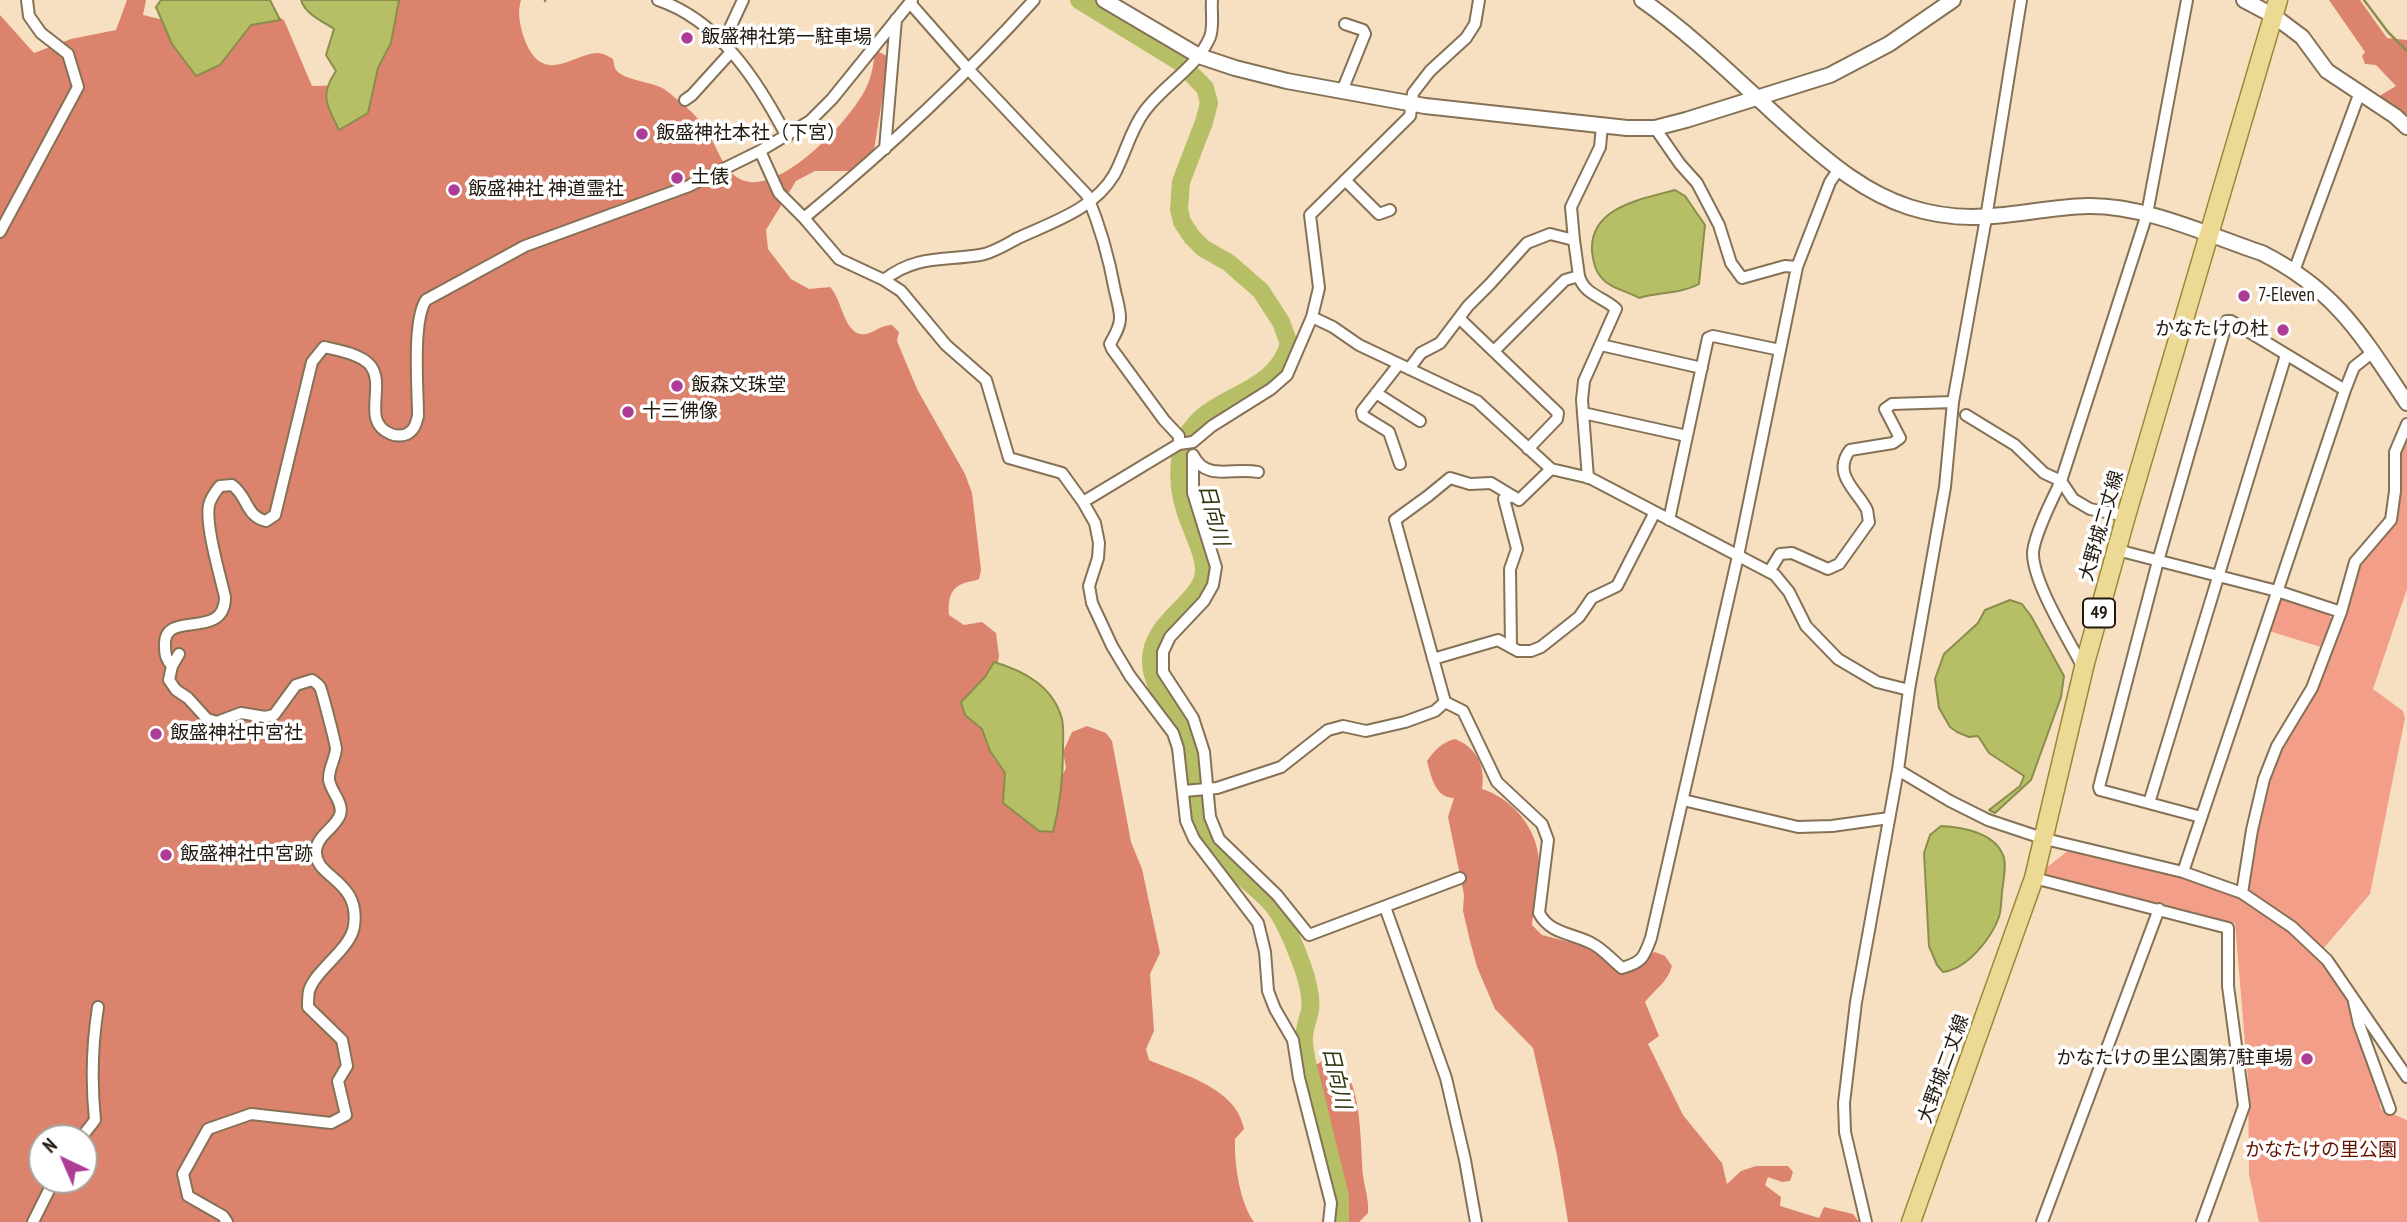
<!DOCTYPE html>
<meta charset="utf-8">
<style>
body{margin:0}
#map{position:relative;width:2407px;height:1222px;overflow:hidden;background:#f7e0c2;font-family:"PT Sans Narrow",sans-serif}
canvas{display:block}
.north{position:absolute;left:28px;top:1124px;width:70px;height:70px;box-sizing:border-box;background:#fff;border:2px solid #a7a39f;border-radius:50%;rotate:316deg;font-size:19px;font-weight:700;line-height:28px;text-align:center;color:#22190e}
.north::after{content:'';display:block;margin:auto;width:24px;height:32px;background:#ad3c97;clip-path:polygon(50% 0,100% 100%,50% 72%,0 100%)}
</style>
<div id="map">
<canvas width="2407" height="1222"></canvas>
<div class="north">N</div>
</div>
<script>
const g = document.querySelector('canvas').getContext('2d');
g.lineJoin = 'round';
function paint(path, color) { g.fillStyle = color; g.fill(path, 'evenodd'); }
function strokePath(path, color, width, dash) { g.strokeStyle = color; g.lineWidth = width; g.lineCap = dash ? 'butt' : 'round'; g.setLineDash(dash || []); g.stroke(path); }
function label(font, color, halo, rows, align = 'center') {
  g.font = font + ' "PT Sans Narrow","Noto Sans JP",sans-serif'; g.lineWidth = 7; g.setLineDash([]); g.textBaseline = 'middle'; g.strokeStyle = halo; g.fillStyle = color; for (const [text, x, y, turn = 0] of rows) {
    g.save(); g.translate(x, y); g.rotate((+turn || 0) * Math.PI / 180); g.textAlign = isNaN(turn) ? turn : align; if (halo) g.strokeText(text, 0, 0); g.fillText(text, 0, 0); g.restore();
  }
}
paint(new Path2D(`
 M2407,429V589L2373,689L2403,711L2405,718L2370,894L2317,956L2342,988L2374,1076L2381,1109L2407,1120V1222H2259L2249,1174L2248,1079L2235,923L2043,876L2046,868L2069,850L2190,879L2218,888L2242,900L2260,816L2279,752L2315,691L2358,564L2390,529L2396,519L2401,480L2397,452Z
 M2280,597L2329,614L2333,623L2324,648L2269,631Z`), '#f39e88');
paint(new Path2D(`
 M127,0H146L143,15L168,21H248L272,13L284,20L312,86L348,85L388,0H521C517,13 520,25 524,38C544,93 580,46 603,54C607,55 609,57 613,59C614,63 614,67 616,70C622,79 649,82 660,87C665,89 669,93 673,96C684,105 696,115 704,126C716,142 721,169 740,179C778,199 853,118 867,86C872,75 874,62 875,50L889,57L874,150L854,171H815L796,181L766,230L768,249L791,279L809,289L830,287C842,298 844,338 866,334C875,332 881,325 892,325L899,332L897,341L917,389L965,474L972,493L981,570L979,579C972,582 968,581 962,584C949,589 948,603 949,615L964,625L982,622L996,633L999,656L986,729L994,751V759L999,764L1056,789L1066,768L1063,752L1072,732L1087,726L1106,733L1112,741L1131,842L1142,869L1160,953L1150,974L1154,1031L1146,1049L1149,1060C1183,1075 1237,1088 1244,1129L1235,1139C1234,1164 1240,1203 1254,1222H0V15L34,53L71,39L116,30ZM42,1138H84V1180H42Z
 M2329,0H2360L2387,38L2407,40V124L2381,101V95L2396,86L2376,65L2365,64L2362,56L2365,52Z
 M1455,739C1476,747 1486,766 1482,789C1510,798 1533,823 1538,853C1541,870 1534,906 1532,925L1542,935L1592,948L1611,967L1655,952L1665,956L1672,966C1668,982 1655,989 1645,1002L1659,1036L1648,1044L1683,1115L1722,1163L1727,1184L1741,1171L1756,1166H1788L1793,1172L1790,1181L1782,1182L1768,1177L1765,1185L1781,1197L1780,1206L1819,1218L1824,1207L1853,1214L1859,1222H1568L1557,1155L1533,1048L1495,1009L1477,967L1470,941L1463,911L1464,895L1448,817L1454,798C1435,798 1431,776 1427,761C1435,750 1442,742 1455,739Z
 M1334,1057C1363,1079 1360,1142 1363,1176C1365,1189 1369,1200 1368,1213L1359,1222H1345C1346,1169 1310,1118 1316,1065L1327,1058Z`), '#dc836d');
const water = new Path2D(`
 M161,0H270L280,20L251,25L220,65L196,76L172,44L156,7Z
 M301,0H399L391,43L378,68L368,113L339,130C327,105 319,96 336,71L326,55L334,29C322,21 305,14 301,0Z
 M1675,190L1685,196L1705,225L1699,284C1681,294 1658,292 1639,298C1627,291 1609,288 1601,277C1595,271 1593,260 1592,252C1589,207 1642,199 1675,190Z
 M2010,600L2022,604L2031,616L2064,676L2061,697L2031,780L1995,813L1989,810L2020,786L2024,776L1989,753L1978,736L1969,737L1957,732L1950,727L1939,708L1935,679L1944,654L1978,623L1985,610Z
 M994,662C1024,671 1053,686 1062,719C1064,728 1063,741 1063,751C1063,779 1060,805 1053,832L1039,831L1003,803L1005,773L990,751L982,729L965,715L961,702L985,677Z
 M1941,826C1961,827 1992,832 2002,853C2007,861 2004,876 2003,885C2001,895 2002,907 1999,917C1991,939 1967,969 1943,972L1937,965L1929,946L1924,853L1930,835Z`);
paint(water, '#b6bf65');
strokePath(water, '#8a8d4b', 2);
strokePath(new Path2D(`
 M545,0V1
 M2364,0L2388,32L2407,51`), '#8a8d4b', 2.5);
strokePath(new Path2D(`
 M1079,0L1180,62L1205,88L1209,103L1204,122L1181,182L1179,209L1182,222L1192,237L1203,248L1229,263L1261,291L1281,322L1289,344C1273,401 1197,393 1183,447C1175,474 1181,504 1192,529C1197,543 1204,555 1204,570C1205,601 1149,621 1151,662C1152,692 1177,711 1186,738C1197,772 1189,815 1210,845C1227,870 1257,884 1275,908C1286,923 1295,946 1302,965C1307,979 1312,997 1310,1011C1307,1022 1303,1032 1304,1042C1305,1060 1311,1077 1315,1094C1323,1129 1332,1162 1340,1197V1222`), '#b6bf65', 18);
const minor = new Path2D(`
 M658,0C719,20 759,83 787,137
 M912,0L832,99L810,121L760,151L779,193L804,218L839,259L884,280L901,291L946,345L986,380L1009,458L1062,473L1083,502L1179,444L1193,442L1212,426L1271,389L1287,375L1312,317L1319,288L1310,215L1410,116L1413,93L1430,71L1466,38L1475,24L1479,0
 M910,3L969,70L1087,195C1100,226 1109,258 1115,291C1117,300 1120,309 1120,318C1120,328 1114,336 1110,344L1112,349L1164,420L1179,436V444
 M723,43L743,0
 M1342,91L1365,34L1363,30L1345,24
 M685,100L692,95L731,52
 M885,149L896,19
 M1345,180L1379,214L1390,210
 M804,218C886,150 963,79 1034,0
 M0,232L78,87L68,54L41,33L29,16L27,0
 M1797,267L1830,182L1839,169
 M2294,271L2360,92
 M1579,276C1584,295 1604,297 1616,309L1584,381L1582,400L1588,478
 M884,280C915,255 943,261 980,255C993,253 1007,244 1018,238C1053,222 1094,209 1114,175C1125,155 1130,131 1144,112C1163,85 1197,68 1210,37C1214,27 1211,11 1212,0
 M1312,317L1333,327L1359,345L1477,401L1551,469L1590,478L1775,575L1789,592L1806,626L1838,659L1877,682L1909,690
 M1459,318L1558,413L1557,419L1528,449
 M1601,345L1702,368
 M1494,351L1565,280L1579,276L1574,240
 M1399,364L1362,411L1363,416L1389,432L1400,464
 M1409,369L1421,353L1440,343L1468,306L1490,284L1527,243L1550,234L1574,240L1571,207L1600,147L1602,126
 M2345,390L2354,367L2373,352
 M1376,393L1420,421
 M1583,413L1687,436
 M1966,415L2015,445L2044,473L2061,481L2073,499L2090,509L2126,516
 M1193,455C1206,482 1233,467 1258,472
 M1193,456V493L1216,567L1213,585L1204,601L1170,637L1163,652V672L1193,718L1204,752L1210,817L1219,839L1277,895L1309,935L1460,878
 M1083,502L1095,523L1099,543L1098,558L1089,586L1092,603L1112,646L1130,676L1173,733L1178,748L1186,821L1194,839L1258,923L1265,952L1268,991L1275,1009L1293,1040L1299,1078L1331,1203L1329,1222
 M1669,520L1708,338L1713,336L1780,350
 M2117,550L2277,591L2341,612
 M1769,572L1780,554L1792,553L1828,569L1839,564L1869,522C1868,518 1868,514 1867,510C1859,492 1831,475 1850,450L1893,443L1900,438L1885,409L1892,404L1953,402L1986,218L2021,0
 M1511,647L1510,569L1517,549L1504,499L1513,496
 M1433,659L1498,640L1518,651H1531L1541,647L1579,617L1592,598L1617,586L1655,512
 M2085,663L2080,662C2066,635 2032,580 2033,552C2035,533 2052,500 2061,481L2147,214L2187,0
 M172,666L179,654
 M1445,702L1463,711L1497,782L1542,824L1548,840L1539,913C1550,934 1572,933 1591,943C1602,948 1612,960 1622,968C1643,962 1644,957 1651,938L1738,556L1797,267L1785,266L1742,278L1731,263L1719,225L1697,183L1680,164L1655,128
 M1898,770L1950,801L1988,820L2045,839L2183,872L2242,893L2292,927L2327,960L2407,1077
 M1184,791L1217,788L1281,767L1328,730L1343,726L1366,731L1405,722L1435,711L1445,702L1395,520L1428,496L1450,478L1470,484L1491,483L1519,500L1551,469
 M1683,800L1798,827L1832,826L1889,818
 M2149,803L2286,355
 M2183,872L2345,390L2231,321H2227L2158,561L2099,787L2100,790L2201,817
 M2034,878L2228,928V986L2244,1106L2202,1222
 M2242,893L2252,830L2264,779L2277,746L2312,688L2341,612L2355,562L2391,520L2395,491V452L2407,424
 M1385,907L1446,1078L1465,1160L1476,1222
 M2354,1002L2359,1024L2390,1109
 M81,1138L95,1120C91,1081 92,1045 98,1007
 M33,1222L54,1180
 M227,1222L223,1216L188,1196L183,1174L208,1129L251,1114L331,1123L346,1115L338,1081L347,1066L342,1040L308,1007C308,1002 308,996 309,991C315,970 351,949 354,926C361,879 313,878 316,850C318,835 335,828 340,815C344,803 331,792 329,780C328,769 335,760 336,749C336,745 322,691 320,687C317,683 316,683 312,680L296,685L274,715L265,717L241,713L217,722L207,719L188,698L176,690L169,680L172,666C166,659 165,655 165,646C162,608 225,642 225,597C220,575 205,525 209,505C211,497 215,492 220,486L232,485C248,496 245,516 266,521L275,515L312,362L324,347C338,350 360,354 370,365C387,386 360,422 391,434C396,436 402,436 407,434C415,430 416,423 418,416C418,388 412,321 426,300L525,246L689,186L760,151
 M1866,1222L1845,1132L1844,1103L1856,1002L1898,770L1909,690L1945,487L1953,402
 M2042,1222L2159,909`);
const tertiary = new Path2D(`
 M1104,0L1199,56L1235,68L1287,81L1425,106L1627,128H1655L1686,120L1830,75L1889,44L1953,0
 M1642,0C1698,39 1747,90 1798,135C1832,165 1866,193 1909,207C1977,229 2023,208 2088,206C2145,205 2208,235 2262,253C2337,291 2362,336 2407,403
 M2244,0L2274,16L2302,37L2327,71L2395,116L2407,127`);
const primary = new Path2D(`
 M1911,1222L2034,878L2085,663L2126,516L2278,0`);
strokePath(minor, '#857155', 14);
strokePath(tertiary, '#857155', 18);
strokePath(primary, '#9d8636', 21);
strokePath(minor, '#fff', 10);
strokePath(tertiary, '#fff', 14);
strokePath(primary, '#ecd993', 18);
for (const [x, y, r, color] of [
 [687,38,7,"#ad3c97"],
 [642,134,7,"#ad3c97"],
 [677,178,7,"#ad3c97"],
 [454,190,7,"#ad3c97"],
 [2244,296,7,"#ad3c97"],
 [2283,330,7,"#ad3c97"],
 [677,386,7,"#ad3c97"],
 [628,412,7,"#ad3c97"],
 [156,734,7,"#ad3c97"],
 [166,855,7,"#ad3c97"],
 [2307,1059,7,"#ad3c97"]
]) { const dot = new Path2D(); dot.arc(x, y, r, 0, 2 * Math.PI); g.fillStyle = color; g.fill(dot); strokePath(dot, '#fff', 2.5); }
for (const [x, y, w] of [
 [2099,613,32]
]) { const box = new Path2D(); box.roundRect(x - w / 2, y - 14.5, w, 29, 5); g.fillStyle = '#fff'; g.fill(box); strokePath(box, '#22190e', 2); }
label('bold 18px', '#22190e', null, [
 ["49",2099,613]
]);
label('19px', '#22190e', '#fff', [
 ["飯盛神社第一駐車場",701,38],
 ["飯盛神社本社（下宮）",656,134],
 ["土俵",691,178],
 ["飯盛神社 神道霊社",468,190],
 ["7-Eleven",2258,296],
 ["かなたけの杜",2269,330,"right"],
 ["飯森文珠堂",691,386],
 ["十三佛像",642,412],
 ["飯盛神社中宮社",170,734],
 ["飯盛神社中宮跡",180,855],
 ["かなたけの里公園第7駐車場",2293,1059,"right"]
], 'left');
label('19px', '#22190e', '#fff', [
 ["大野城二丈線",2102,526,-74],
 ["大野城二丈線",1944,1069,-70]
]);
label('19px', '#631400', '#fff', [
 ["かなたけの里公園",2321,1151]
]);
label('italic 21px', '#32350e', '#fff', [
 ["日向川",1213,515,75],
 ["日向川",1336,1078,77]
]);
</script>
